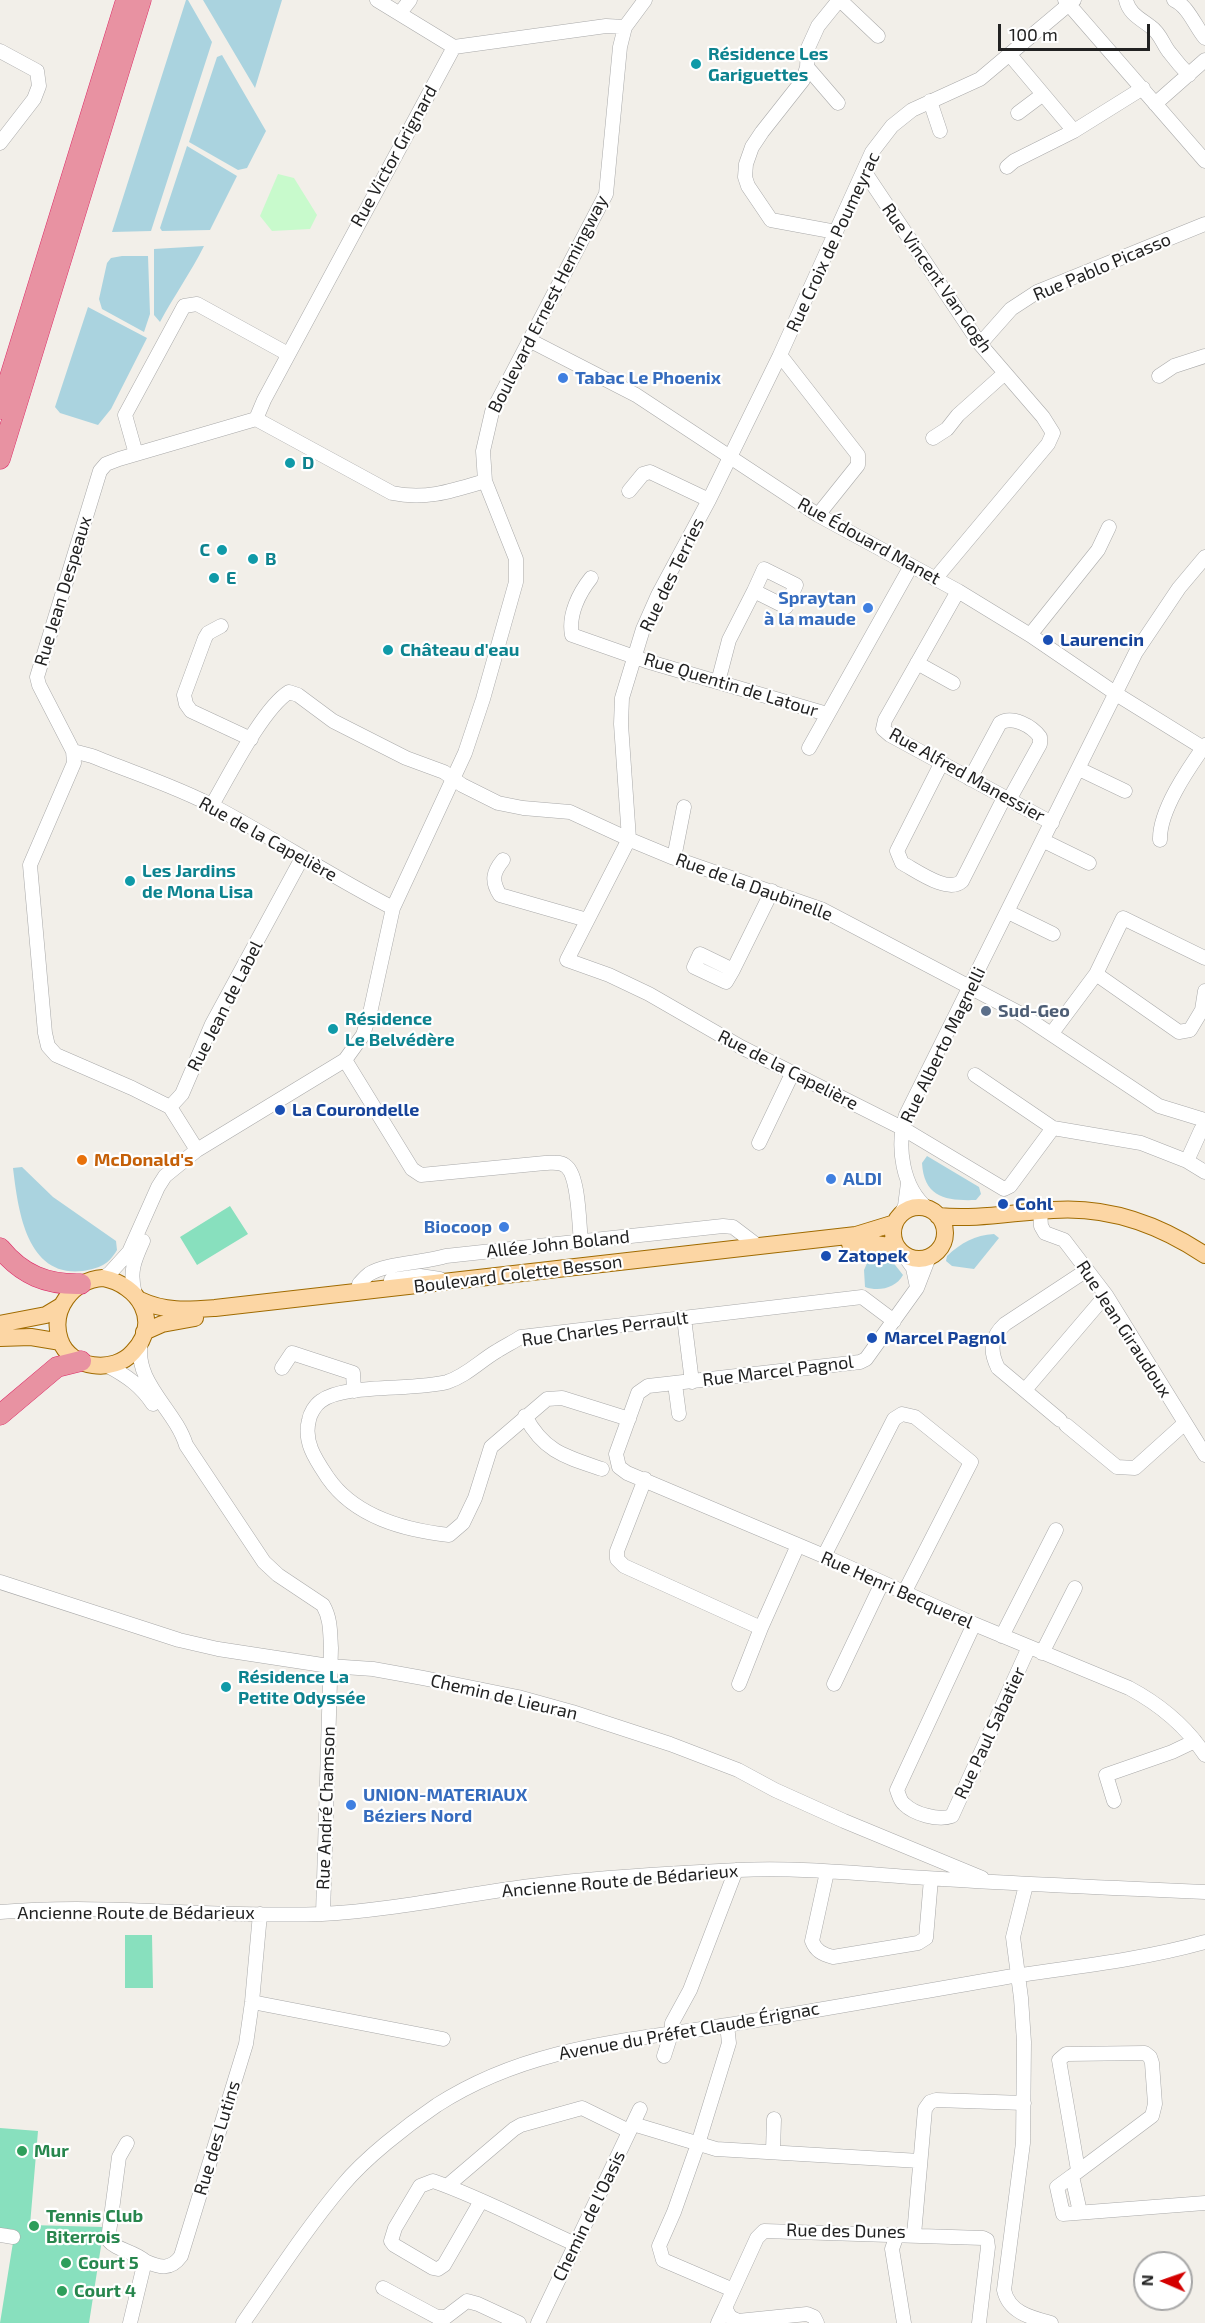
<!DOCTYPE html>
<meta charset="utf-8">
<style>
body{margin:0}
#map{position:relative;width:1205px;height:2323px;overflow:hidden;background:#f2efe9;font-family:"Exo 2",sans-serif}
canvas{display:block}
.north{position:absolute;left:1133px;top:2251px;width:60px;height:60px;box-sizing:border-box;background:#fff;border:2px solid #a7a7a7;border-radius:50%;rotate:272deg;font-size:16px;font-weight:700;line-height:24px;text-align:center;color:#222}
.north::after{content:'';display:block;margin:auto;width:21px;height:27px;background:#d40000;clip-path:polygon(50% 0,100% 100%,50% 72%,0 100%)}
.scale{position:absolute;left:998px;top:24px;width:152px;height:27px;box-sizing:border-box;border:3px solid #222;border-top:0;padding-left:8px;font-size:18px;line-height:21px;white-space:nowrap;color:#222;-webkit-text-stroke:4px #fff;paint-order:stroke}
</style>
<div id="map">
<canvas width="1205" height="2323"></canvas>
<div class="north">N</div>
<div class="scale">100 m</div>
</div>
<script>
const g = document.querySelector('canvas').getContext('2d');
g.lineJoin = 'round';
function paint(path, color) { g.fillStyle = color; g.fill(path, 'evenodd'); }
function strokePath(path, color, width, dash) { g.strokeStyle = color; g.lineWidth = width; g.lineCap = dash ? 'butt' : 'round'; g.setLineDash(dash || []); g.stroke(path); }
function label(font, color, halo, rows, align = 'center') {
  g.font = font + ' "Exo 2",sans-serif'; g.lineWidth = 4.5; g.setLineDash([]); g.textBaseline = 'middle'; g.strokeStyle = halo; g.fillStyle = color; for (const [text, x, y, turn = 0] of rows) {
    g.save(); g.translate(x, y); g.rotate((+turn || 0) * Math.PI / 180); g.textAlign = isNaN(turn) ? turn : align; if (halo) g.strokeText(text, 0, 0); g.fillText(text, 0, 0); g.restore();
  }
}
paint(new Path2D(`
 M278,174L294,178L317,215L310,229L272,231L260,216Z`), '#c8facc');
paint(new Path2D(`
 M230,1206L248,1234L197,1265L180,1237Z
 M152,1935L153,1988H125V1935Z
 M0,2128L38,2131L30,2225L104,2227L89,2323H0L15,2230L0,2228Z`), '#88e0be');
paint(new Path2D(`
 M186,0H188L212,42L151,231L112,232Z
 M203,0H282L255,88Z
 M222,55L266,131L247,168L238,170L189,142L217,57Z
 M187,146L237,176L210,230L162,231L160,228Z
 M204,246C191,272 174,296 160,322L154,315V249Z
 M122,256H148L150,314L144,332L102,309L99,299L107,263L111,258Z
 M88,307L147,338L111,409L98,425L60,413L55,407Z
 M927,1156L979,1187L981,1194L976,1200C947,1201 924,1198 922,1163Z
 M22,1167L53,1197L116,1241L117,1250C108,1265 100,1268 83,1271C26,1278 18,1209 13,1168Z
 M994,1234L999,1238L974,1269L952,1266L946,1261L947,1256C961,1243 975,1235 994,1234Z
 M876,1259L892,1261L903,1275C896,1288 879,1292 865,1287L864,1270L868,1261Z`), '#aad3df');
const minor = new Path2D(`
 M377,0L454,47
 M840,0L878,36
 M1065,0L1205,161
 M1126,0C1129,14 1141,19 1151,27C1161,34 1163,45 1170,53C1176,61 1182,68 1189,75
 M1174,0C1188,6 1195,26 1205,38
 M400,13L410,0
 M0,51L37,71L39,86L34,99L0,143
 M1010,55L1074,131L1143,88
 M807,67L838,103
 M930,101L940,131
 M1155,104L1205,60
 M1018,113L1042,95
 M1007,167L1014,161L1074,131
 M864,171L980,344L1043,417L1053,433L1048,444L935,579
 M836,232L771,220L748,186L745,177L746,164L752,147L762,132L803,80L807,67L808,48L818,26L839,0
 M529,340L636,395L818,515L958,591L1030,635L1121,697L1205,749
 M980,344L1011,309L1037,292L1205,224
 M780,355L858,455V465L818,515
 M1159,376L1174,366L1205,356
 M256,419L264,400L454,47L606,26L625,27
 M933,438L947,429L958,415L1005,373
 M136,454L125,415L184,306L197,304L288,354
 M629,491L643,474L650,472L709,500
 M591,578C579,593 568,615 572,635L646,661L827,714
 M958,591L885,720L883,729L890,735L1052,823
 M221,626L208,633L205,638L184,695L186,704L191,711L251,739
 M1030,635L1098,550L1109,527
 M917,663L953,683
 M718,682L729,640L754,591L786,607L796,585L764,569L754,591
 M809,748L911,566
 M73,751L92,756C131,772 178,787 215,807C275,839 332,877 393,908
 M941,764L897,851L902,863C917,871 948,894 962,881L1004,798
 M1079,769L1125,791
 M970,779L1000,723C1012,715 1032,726 1040,737V744L1009,800
 M212,805C229,776 263,708 289,692L298,695L333,721L406,758L444,772L462,785L498,803L523,808L570,812L633,841L674,858L821,909L1021,1014L1159,1106L1205,1120
 M1160,840C1159,811 1188,769 1205,745
 M1044,841L1089,863
 M674,858L684,807
 M503,860C493,872 491,881 500,895L587,920
 M1008,912L1053,934
 M733,970L726,982L694,967L700,954L733,970L772,891
 M1096,974L1179,1032L1190,1030L1202,1010L1205,991
 M1052,1033L1096,974L1123,918L1205,958
 M345,1060L412,1169L421,1175L545,1163C553,1163 561,1161 567,1167C579,1178 579,1225 581,1242
 M975,1075L1053,1128L1141,1143L1187,1161L1205,1172
 M170,1107L132,1088L56,1055L48,1046L45,1033L30,865L74,763L73,751L39,685L37,677L100,471L106,464L119,459L256,419L392,493C426,500 452,491 485,481
 M1053,1128L1010,1186L1004,1189L902,1128L741,1047L649,994L609,975L567,960L629,839L621,724L622,698L643,629L658,595L709,500L780,355L872,152L892,126L912,110L980,79L1074,0
 M759,1143L792,1074
 M197,1150L170,1107L182,1094L212,1024L302,858
 M1187,1161L1201,1130L1205,1126
 M928,1209C902,1188 896,1146 906,1115L1136,652L1179,588L1205,557
 M1040,1211L1041,1226L1045,1233L1064,1240L1106,1295L1205,1455
 M900,1216L905,1206L908,1183
 M903,1254L913,1268L917,1287
 M929,1257L917,1288L866,1359L860,1362L648,1386L638,1393L616,1454L619,1467L627,1473L824,1556L974,1624L1129,1688C1159,1704 1186,1726 1205,1755
 M103,1278L110,1273L129,1252L158,1187L165,1176L197,1150L345,1060L363,1035L370,1013L393,908L465,753L483,699L516,582V559L485,481L483,451L492,412L606,194L620,47L625,27L645,0
 M391,1280L420,1276L440,1279
 M359,1284C362,1281 365,1277 369,1274C386,1263 424,1263 446,1256L723,1226L733,1227L758,1246
 M135,1294C129,1272 134,1261 143,1241
 M684,1318L692,1382
 M141,1342C133,1382 175,1409 186,1445L264,1562L278,1575L323,1605C331,1619 330,1633 331,1648L323,1914
 M108,1366C127,1376 141,1386 153,1404
 M282,1368L292,1353L353,1373L354,1391
 M675,1384L679,1414
 M1025,1390L1106,1295
 M525,1416C544,1452 566,1457 602,1469
 M629,1419L562,1398L547,1399L491,1447L475,1498L463,1523L449,1535C404,1530 355,1517 328,1478C316,1460 303,1442 309,1420C310,1414 315,1405 321,1401C345,1383 414,1391 447,1382C466,1376 480,1361 497,1351C505,1346 513,1342 521,1337L862,1297L894,1321
 M1060,1420L998,1368C989,1350 991,1337 1005,1324L1087,1270
 M1066,1425L1117,1467L1135,1468L1185,1423
 M645,1479L617,1551V1559L624,1566L761,1628L798,1545
 M824,1556L894,1419L902,1414L915,1417L971,1462L904,1593
 M0,1582L179,1640L218,1649L329,1666L373,1669L423,1678L518,1697L572,1712L670,1744L738,1770L775,1790L844,1821L982,1878
 M974,1624L897,1790C899,1795 900,1801 904,1804C914,1814 938,1821 952,1816L1029,1647
 M1002,1636L1056,1530
 M1042,1653L1075,1588
 M739,1684L761,1628
 M834,1684L882,1583
 M1114,1801L1106,1775L1172,1752L1195,1741
 M827,1872L812,1941C816,1951 822,1954 833,1957L918,1943L926,1938L931,1879
 M1026,1885L1013,1937L1021,1998L1024,2042L1023,2143L1004,2290C1009,2313 1032,2318 1051,2323
 M0,1912C107,1903 214,1918 322,1914C400,1910 478,1891 556,1883C616,1876 678,1873 738,1870C801,1867 863,1874 926,1878C1019,1884 1112,1888 1205,1892
 M252,2002L443,2039
 M727,2025L729,2043L698,2144L674,2212L659,2246L663,2260L733,2290
 M664,2056L672,2031V2023L690,1990L736,1870
 M633,2124L716,2149L920,2161
 M127,2143L119,2157L108,2240C116,2250 134,2251 145,2261
 M773,2151L774,2119
 M1072,2176L1152,2116L1155,2104L1152,2063L1150,2057L1145,2053L1066,2054L1059,2060L1078,2170
 M447,2186L514,2129L521,2125L582,2108L629,2131
 M481,2201L444,2265L438,2269L433,2268L394,2245L391,2241L395,2228L420,2186L433,2181C482,2198 528,2223 575,2244
 M1080,2212L1072,2176L1057,2187L1063,2214L1205,2203
 M0,2235L13,2237
 M897,2235L892,2249L904,2323
 M914,2235L925,2109L930,2102L936,2100L1024,2103
 M383,2288L437,2317H446L467,2301L478,2304L519,2323
 M725,2308L757,2238L764,2231L983,2238L987,2240L988,2247L979,2323
 M130,2323L145,2261C160,2268 171,2270 181,2256L246,2044L252,2002L260,1914
 M243,2323C275,2277 306,2229 342,2186C365,2158 406,2126 437,2105C527,2047 625,2041 728,2025C821,2010 914,1993 1007,1977C1073,1967 1141,1960 1205,1942
 M538,2323L640,2109
 M718,2323L725,2308L730,2317L738,2321L807,2314L814,2317L817,2323`);
const major = new Path2D(`
 M893 1233a26 26 0 1 1 52 0a26 26 0 1 1-52 0Z
 M938,1216C977,1220 1014,1212 1053,1210C1109,1206 1160,1225 1205,1255
 M850,1244L867,1243L897,1247
 M103,1278C139,1285 162,1321 133,1352C114,1374 70,1369 60,1340C50,1310 72,1280 103,1278Z
 M140,1300C165,1312 188,1310 215,1308L856,1235L895,1223
 M0,1324L46,1315L61,1306
 M144,1332L162,1324L195,1318
 M0,1338L31,1337L61,1342`);
const highway = new Path2D(`
 M0,409L126,0
 M0,459L141,0
 M0,1248C22,1275 47,1285 81,1284
 M0,1415L57,1367L81,1361`);
strokePath(minor, '#a9a9a9', 15);
strokePath(major, '#a06b00', 18);
strokePath(highway, '#dc2a67', 21);
strokePath(minor, '#fff', 14);
strokePath(major, '#fcd6a4', 16);
strokePath(highway, '#e892a2', 20);
for (const [x, y, r, color] of [
 [696,64,6,"#0f9aa8"],
 [563,378,6,"#3f7fe0"],
 [290,463,6,"#0f9aa8"],
 [222,550,6,"#0f9aa8"],
 [253,559,6,"#0f9aa8"],
 [214,578,6,"#0f9aa8"],
 [868,608,6,"#3f7fe0"],
 [1048,640,6,"#1a4fb4"],
 [388,650,6,"#0f9aa8"],
 [130,881,6,"#0f9aa8"],
 [986,1011,6,"#5c6f8a"],
 [333,1029,6,"#0f9aa8"],
 [280,1110,6,"#1a4fb4"],
 [82,1160,6,"#e8710a"],
 [831,1179,6,"#3f7fe0"],
 [1003,1204,6,"#1a4fb4"],
 [504,1227,6,"#3f7fe0"],
 [826,1256,6,"#1a4fb4"],
 [872,1338,6,"#1a4fb4"],
 [226,1687,6,"#0f9aa8"],
 [351,1805,6,"#3f7fe0"],
 [22,2151,6,"#2e9e5b"],
 [34,2226,6,"#2e9e5b"],
 [66,2263,6,"#2e9e5b"],
 [62,2291,6,"#2e9e5b"]
]) { const dot = new Path2D(); dot.arc(x, y, r, 0, 2 * Math.PI); g.fillStyle = color; g.fill(dot); strokePath(dot, '#fff', 2); }
label('bold 18px', '#0d838f', '#fff', [
 ["Résidence Les",708,54],
 ["Gariguettes",708,75],
 ["D",302,463],
 ["C",210,550,"right"],
 ["B",265,559],
 ["E",226,578],
 ["Château d'eau",400,650],
 ["Les Jardins",142,871],
 ["de Mona Lisa",142,892],
 ["Résidence",345,1019],
 ["Le Belvédère",345,1040],
 ["Résidence La",238,1677],
 ["Petite Odyssée",238,1698]
], 'left');
label('18px', '#222', '#fff', [
 ["Rue Victor Grignard",394,156,-61],
 ["Rue Croix de Poumeyrac",833,242,-65],
 ["Rue Pablo Picasso",1102,267,-23],
 ["Rue Vincent Van Gogh",937,278,55],
 ["Boulevard Ernest Hemingway",548,304,-63],
 ["Rue Édouard Manet",869,541,29],
 ["Rue des Terries",672,575,-64],
 ["Rue Jean Despeaux",63,591,-73],
 ["Rue Quentin de Latour",731,685,17],
 ["Rue Alfred Manessier",967,775,29],
 ["Rue de la Capelière",268,839,29],
 ["Rue de la Daubinelle",754,887,20],
 ["Rue Jean de Label",225,1006,-63],
 ["Rue Alberto Magnelli",943,1045,-64],
 ["Rue de la Capelière",788,1070,27],
 ["Allée John Boland",558,1244,-6],
 ["Boulevard Colette Besson",518,1274,-7],
 ["Rue Charles Perrault",605,1329,-8],
 ["Rue Jean Giraudoux",1124,1329,57],
 ["Rue Marcel Pagnol",778,1371,-7],
 ["Rue Henri Becquerel",897,1590,24],
 ["Chemin de Lieuran",504,1697,13],
 ["Rue Paul Sabatier",990,1733,-65],
 ["Rue André Chamson",326,1808,-88],
 ["Ancienne Route de Bédarieux",620,1881,-5],
 ["Ancienne Route de Bédarieux",136,1913],
 ["Avenue du Préfet Claude Érignac",689,2031,-10],
 ["Rue des Lutins",217,2138,-73],
 ["Chemin de l'Oasis",589,2216,-64],
 ["Rue des Dunes",846,2231,1]
]);
label('bold 18px', '#366cbe', '#fff', [
 ["Tabac Le Phoenix",575,378],
 ["Spraytan",856,598,"right"],
 ["à la maude",856,619,"right"],
 ["ALDI",843,1179],
 ["Biocoop",492,1227,"right"],
 ["UNION-MATERIAUX",363,1795],
 ["Béziers Nord",363,1816]
], 'left');
label('bold 18px', '#164399', '#fff', [
 ["Laurencin",1060,640],
 ["La Courondelle",292,1110],
 ["Cohl",1015,1204],
 ["Zatopek",838,1256],
 ["Marcel Pagnol",884,1338]
], 'left');
label('bold 18px', '#4e5e75', '#fff', [
 ["Sud-Geo",998,1011]
], 'left');
label('bold 18px', '#c56008', '#fff', [
 ["McDonald's",94,1160]
], 'left');
label('bold 18px', '#27864d', '#fff', [
 ["Mur",34,2151],
 ["Tennis Club",46,2216],
 ["Biterrois",46,2237],
 ["Court 5",78,2263],
 ["Court 4",74,2291]
], 'left');
</script>
